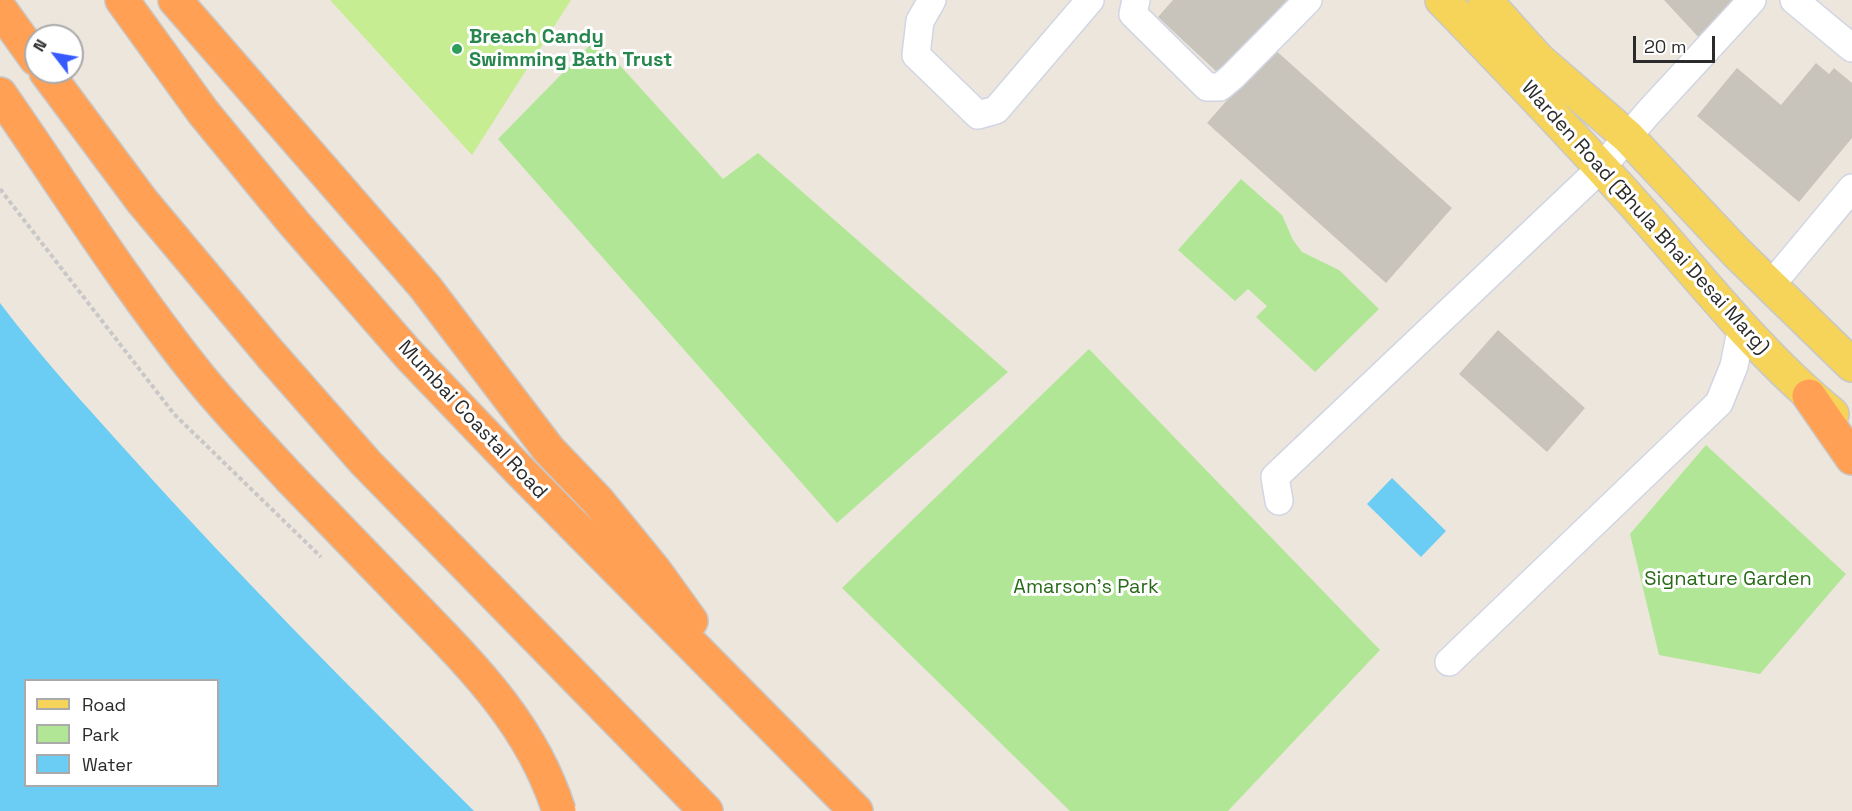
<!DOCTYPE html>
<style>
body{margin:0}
#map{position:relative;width:1852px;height:811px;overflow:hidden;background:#ede6dc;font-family:"Space Grotesk",sans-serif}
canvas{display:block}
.legend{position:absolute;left:24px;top:679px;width:195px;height:108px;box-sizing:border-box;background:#fff;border:2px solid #aaa;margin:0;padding:8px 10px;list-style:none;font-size:18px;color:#2b2b2b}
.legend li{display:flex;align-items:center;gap:12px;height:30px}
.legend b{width:30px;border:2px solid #aaa}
.north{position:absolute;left:24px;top:24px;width:60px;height:60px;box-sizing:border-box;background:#fff;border:2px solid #aaa;border-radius:50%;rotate:301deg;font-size:16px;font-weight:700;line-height:24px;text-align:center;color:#2b2b2b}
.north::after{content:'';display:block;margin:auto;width:21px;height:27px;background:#375aff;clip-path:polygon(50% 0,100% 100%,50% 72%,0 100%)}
.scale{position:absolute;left:1633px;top:36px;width:82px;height:27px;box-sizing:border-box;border:3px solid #2b2b2b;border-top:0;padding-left:8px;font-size:18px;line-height:21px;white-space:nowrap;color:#2b2b2b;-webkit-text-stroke:4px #fff;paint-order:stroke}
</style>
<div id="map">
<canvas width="1852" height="811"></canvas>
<ul class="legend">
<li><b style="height:8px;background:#f6d359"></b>Road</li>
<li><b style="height:16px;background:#b1e697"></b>Park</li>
<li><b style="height:16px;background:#6bcdf3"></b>Water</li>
</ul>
<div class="north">N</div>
<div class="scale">20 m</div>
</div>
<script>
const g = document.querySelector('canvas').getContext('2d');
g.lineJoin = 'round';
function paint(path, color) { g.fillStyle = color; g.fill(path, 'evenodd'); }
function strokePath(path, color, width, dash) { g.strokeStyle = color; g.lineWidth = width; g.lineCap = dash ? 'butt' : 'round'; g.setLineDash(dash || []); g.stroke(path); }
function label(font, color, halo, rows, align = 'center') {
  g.font = font + ' "Space Grotesk",sans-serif'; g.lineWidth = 6; g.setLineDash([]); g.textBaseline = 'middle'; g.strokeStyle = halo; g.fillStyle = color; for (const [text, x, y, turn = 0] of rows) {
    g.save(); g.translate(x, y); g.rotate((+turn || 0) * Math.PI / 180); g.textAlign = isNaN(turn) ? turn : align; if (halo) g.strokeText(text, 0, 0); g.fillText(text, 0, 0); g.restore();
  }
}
paint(new Path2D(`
 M596,39L723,179L758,153L1008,372L837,523L498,139Z
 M1241,179L1282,215L1293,240L1302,252L1339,270L1379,309L1315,372L1256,317L1267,306L1248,289L1235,301L1178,250Z
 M1089,349L1380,650L1228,811H1070L842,588Z
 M1706,445L1846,574L1760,674L1659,655L1630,534Z`), '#b1e697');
paint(new Path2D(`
 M330,0H571L472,155Z`), '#c6ed92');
paint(new Path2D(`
 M0,303C40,356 85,405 130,455C240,578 357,694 474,811H0ZM26,680H218V786H26Z
 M1392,478L1446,531L1421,557L1367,504Z`), '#6bcdf3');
paint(new Path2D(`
 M1173,0H1287L1219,74L1158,17Z
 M1664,0H1745L1702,41Z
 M1273,48L1452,208L1386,283L1207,123Z
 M1816,63L1829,74L1834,68L1852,83V138L1799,202L1697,116L1737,68L1781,105Z
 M1498,330L1585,408L1547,452L1459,374Z`), '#c9c4bb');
const minor = new Path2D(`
 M932,0L920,21L916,55L978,115L996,110L1090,0
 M1136,0L1133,14L1207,87H1220L1232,77L1308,0
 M1794,0L1852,48
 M1771,285L1852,188
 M1279,501L1275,477L1601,168L1648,113L1752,0
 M1449,662L1719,403L1734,366L1742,326`);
const major = new Path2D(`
 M1442,0C1511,71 1579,142 1645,216C1704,283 1762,357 1832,414
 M1485,0L1538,59L1628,137L1736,252L1852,365`);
const highway = new Path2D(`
 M122,0L203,112L294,223L409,355L520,471L856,811
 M175,0L425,287L549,450L597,500L655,571L691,621
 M0,9L36,59
 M46,72L142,201L271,355L366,463L706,811
 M0,94C64,186 124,282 194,370C224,408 258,443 291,479
 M1809,396L1852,458`);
strokePath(minor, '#d1d5e4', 30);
strokePath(major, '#c8c8c8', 36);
strokePath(highway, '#c8c8c8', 36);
strokePath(new Path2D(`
 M0,189L174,414L321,557`), '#c8c8c8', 4, [4.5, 3]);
strokePath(minor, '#fff', 27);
strokePath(major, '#f6d359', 33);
strokePath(highway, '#ffa055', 33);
const highwayBridge = new Path2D(`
 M291,479C330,519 369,560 409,601C471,665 531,723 559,811`);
strokePath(highwayBridge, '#c8c8c8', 36, []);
strokePath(highwayBridge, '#ffa055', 33);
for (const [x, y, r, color] of [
 [457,49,6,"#2e9e5b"]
]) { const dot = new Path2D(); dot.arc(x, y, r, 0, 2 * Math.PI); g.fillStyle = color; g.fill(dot); strokePath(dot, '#fff', 2); }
label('bold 20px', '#27864d', '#fff', [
 ["Breach Candy",469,38],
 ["Swimming Bath Trust",469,61]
], 'left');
label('20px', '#2b2b2b', '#fff', [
 ["Warden Road (Bhula Bhai Desai Marg)",1645,218,48],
 ["Mumbai Coastal Road",472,420,47]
]);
label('20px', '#286b18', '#fff', [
 ["Signature Garden",1728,580],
 ["Amarson's Park",1086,588]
]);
</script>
